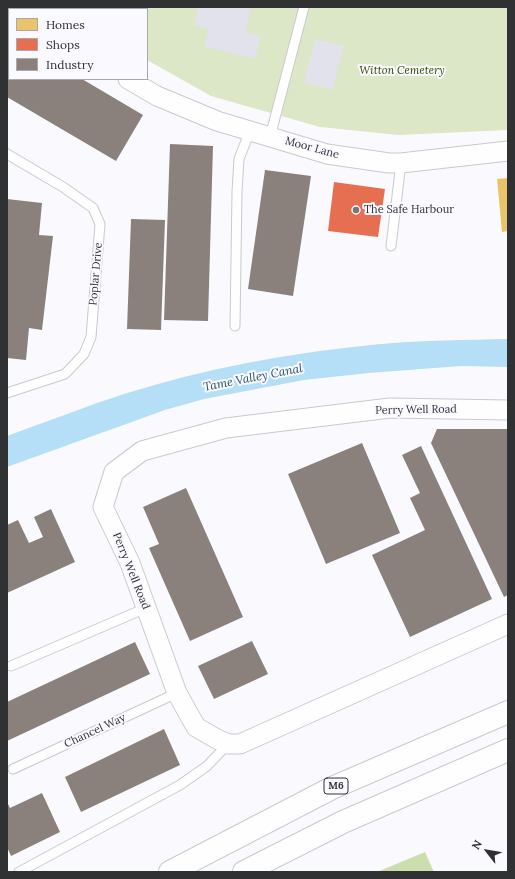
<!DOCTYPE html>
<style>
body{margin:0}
#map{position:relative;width:515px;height:879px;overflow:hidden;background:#fafafe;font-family:Lora,serif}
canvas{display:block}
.frame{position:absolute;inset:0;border:8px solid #303133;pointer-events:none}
.legend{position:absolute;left:8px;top:8px;width:140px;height:72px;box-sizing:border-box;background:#f9f9ff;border:1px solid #a9a9ad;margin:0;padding:5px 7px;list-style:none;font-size:12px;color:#303133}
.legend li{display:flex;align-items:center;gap:8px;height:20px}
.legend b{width:20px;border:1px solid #a9a9ad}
.north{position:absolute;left:467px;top:831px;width:40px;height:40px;-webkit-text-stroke:3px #f9f9ff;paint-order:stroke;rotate:301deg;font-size:11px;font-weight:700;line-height:16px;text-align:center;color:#303133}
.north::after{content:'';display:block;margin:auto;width:14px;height:18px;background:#303133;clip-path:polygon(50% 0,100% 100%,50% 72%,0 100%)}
</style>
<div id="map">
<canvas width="515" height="879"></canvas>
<div class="frame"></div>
<ul class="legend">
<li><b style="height:11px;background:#e9c46a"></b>Homes</li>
<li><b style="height:11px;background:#e76f51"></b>Shops</li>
<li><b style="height:11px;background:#8a817c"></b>Industry</li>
</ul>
<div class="north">N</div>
</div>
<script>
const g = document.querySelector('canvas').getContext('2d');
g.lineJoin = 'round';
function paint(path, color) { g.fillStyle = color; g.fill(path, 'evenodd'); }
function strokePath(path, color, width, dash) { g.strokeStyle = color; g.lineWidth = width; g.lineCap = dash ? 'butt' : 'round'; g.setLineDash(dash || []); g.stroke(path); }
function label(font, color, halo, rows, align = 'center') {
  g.font = font + ' Lora,serif'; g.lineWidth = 4; g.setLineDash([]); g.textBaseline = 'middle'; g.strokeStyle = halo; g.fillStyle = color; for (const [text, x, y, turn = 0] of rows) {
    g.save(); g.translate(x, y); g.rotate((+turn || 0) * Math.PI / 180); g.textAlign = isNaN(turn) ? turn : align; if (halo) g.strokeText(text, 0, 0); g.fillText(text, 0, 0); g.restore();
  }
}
paint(new Path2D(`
 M56,7H508V130L398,135L320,127L211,96L147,60V9H58Z`), '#dbe7c6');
paint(new Path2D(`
 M425,852L434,872H377Z`), '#cddeae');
paint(new Path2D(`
 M508,339V367L461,366L369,373L304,380L204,399L165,410L7,467V436C46,422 84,407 124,394C207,368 294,352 381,344C423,340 466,340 508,339Z`), '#b5dff6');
paint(new Path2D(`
 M508,178V231L502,232L497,179Z`), '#e9c46a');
paint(new Path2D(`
 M334,182L385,189L378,237L328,231Z`), '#e76f51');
paint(new Path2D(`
 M8,35L9,36V79H82L143,115L116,161L7,97Z
 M170,144L213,146L208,321L164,320Z
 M265,170L311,176L293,296L248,289Z
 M7,199L42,203L39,235L53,236L42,330L29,328L26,360L7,358Z
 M131,219L165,220L161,330L127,329Z
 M437,429H508V595L504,597L431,443Z
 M362,443L400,533L326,564L288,474Z
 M421,446L492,599L410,637L372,555L425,530L410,498L420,493L402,455Z
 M186,488L243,617L190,641L149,548L159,544L143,507Z
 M51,509L75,562L7,593V525L18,520L29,543L43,537L34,517Z
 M252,641L268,674L214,699L198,666Z
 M135,642L150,674L7,741V702Z
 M164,729L180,765L81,812L65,777Z
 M42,793L60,832L11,856L7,847V802L10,808Z`), '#8a817c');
paint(new Path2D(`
 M199,7H240L251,10L245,32L261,36L255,59L204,46L209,29L194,25Z
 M315,39L344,46L332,90L304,82Z`), '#e2e2ed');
const lane = new Path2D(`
 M270,137L304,7
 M7,154L63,187L93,208L100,224L91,337L84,354L65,374L7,393
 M391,246L401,163
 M235,326L237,192L239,159L250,131
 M11,666L146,608
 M13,769L177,693
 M19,872L180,785L207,766L228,744`);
const street = new Path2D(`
 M23,7L25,9
 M128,79L157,96L217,121L327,154L389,163H401L508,151
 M508,410L390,408L226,428L142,451L114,472L103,507L130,563L177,693L196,727L215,738L228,744H240L508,624`);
const highway = new Path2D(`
 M170,872L332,788L508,712
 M244,872L343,822L508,750`);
strokePath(lane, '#cacacd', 11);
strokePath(street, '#cacacd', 21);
strokePath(highway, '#cacacd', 24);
strokePath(lane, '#fefeff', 9);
strokePath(street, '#fefeff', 19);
strokePath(highway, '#fefeff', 22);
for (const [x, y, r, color] of [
 [356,210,4,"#77777a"]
]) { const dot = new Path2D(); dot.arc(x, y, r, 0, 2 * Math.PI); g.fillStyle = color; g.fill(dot); strokePath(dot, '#f9f9ff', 1.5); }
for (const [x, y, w] of [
 [336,786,24]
]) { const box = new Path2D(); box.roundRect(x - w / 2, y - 8, w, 16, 3); g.fillStyle = '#f9f9ff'; g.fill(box); strokePath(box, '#303133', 1); }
label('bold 10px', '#303133', null, [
 ["M6",336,786]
]);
label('italic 11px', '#344600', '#f9f9ff', [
 ["Witton Cemetery",402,71]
]);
label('11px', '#303133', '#f9f9ff', [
 ["Moor Lane",312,148,15],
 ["Poplar Drive",96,274,-85],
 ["Perry Well Road",416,410,-1],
 ["Perry Well Road",131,571,68],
 ["Chancel Way",95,731,-25]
]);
label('11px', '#303133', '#f9f9ff', [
 ["The Safe Harbour",364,210]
], 'left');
label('italic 12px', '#265469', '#f9f9ff', [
 ["Tame Valley Canal",253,378,-11]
]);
</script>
